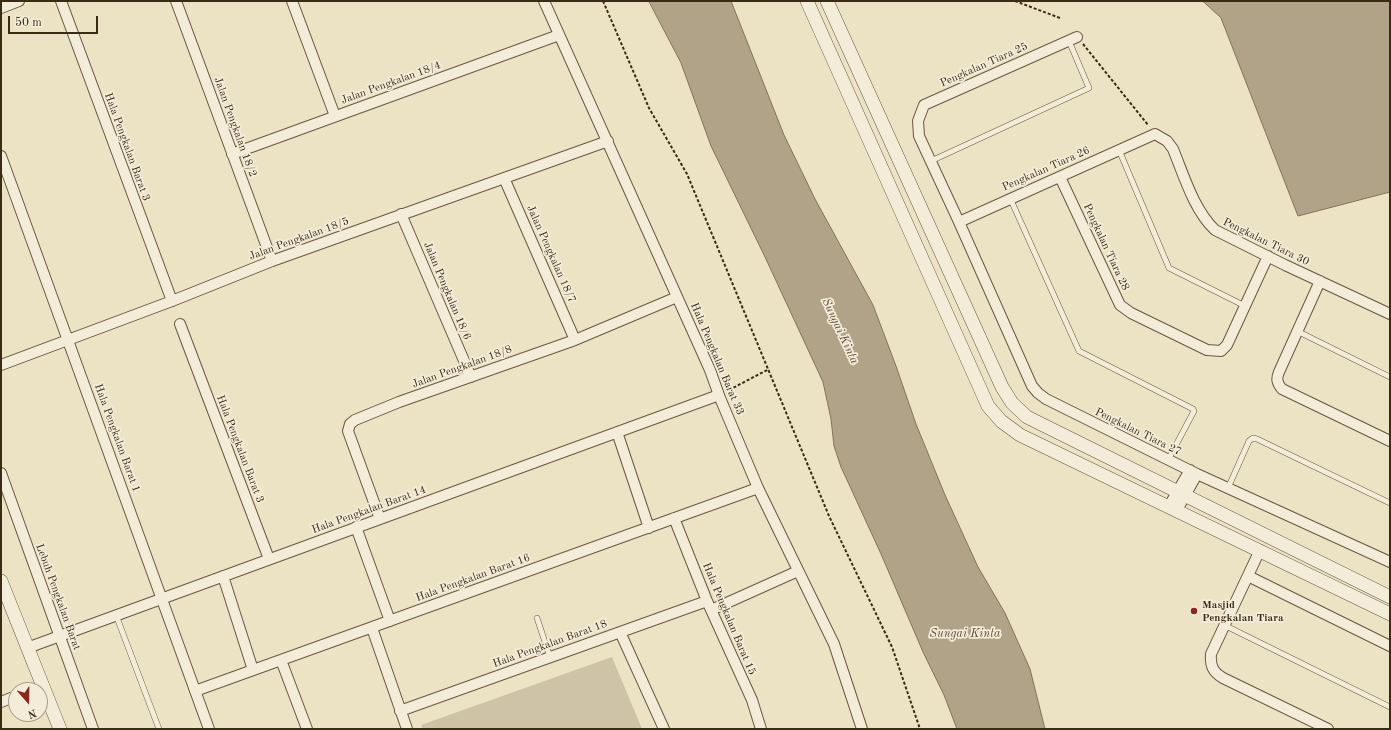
<!DOCTYPE html>
<style>
body{margin:0}
#map{position:relative;width:1391px;height:730px;overflow:hidden;background:#ece2c4;font-family:"Old Standard TT",serif}
canvas{display:block}
.frame{position:absolute;inset:0;border:2px solid #3b2a15;pointer-events:none}
.north{position:absolute;left:8px;top:682px;width:40px;height:40px;box-sizing:border-box;background:#f3ecd9;border:1px solid #a99e8b;border-radius:50%;rotate:160deg;font-size:11px;font-weight:700;line-height:16px;text-align:center;color:#3b2a15}
.north::after{content:'';display:block;margin:auto;width:14px;height:18px;background:#8f2418;clip-path:polygon(50% 0,100% 100%,50% 72%,0 100%)}
.scale{position:absolute;left:8px;top:16px;width:90px;height:18px;box-sizing:border-box;border:2px solid #3b2a15;border-top:0;padding-left:5px;font-size:12px;line-height:14px;white-space:nowrap;color:#3b2a15;-webkit-text-stroke:3px #f3ecd9;paint-order:stroke}
</style>
<div id="map">
<canvas width="1391" height="730"></canvas>
<div class="frame"></div>
<div class="north">N</div>
<div class="scale">50 m</div>
</div>
<script>
const g = document.querySelector('canvas').getContext('2d');
g.lineJoin = 'round';
function paint(path, color) { g.fillStyle = color; g.fill(path, 'evenodd'); }
function strokePath(path, color, width, dash) { g.strokeStyle = color; g.lineWidth = width; g.lineCap = dash ? 'butt' : 'round'; g.setLineDash(dash || []); g.stroke(path); }
function label(font, color, halo, rows, align = 'center') {
  g.font = font + ' "Old Standard TT",serif'; g.lineWidth = 3.5; g.setLineDash([]); g.textBaseline = 'middle'; g.strokeStyle = halo; g.fillStyle = color; for (const [text, x, y, turn = 0] of rows) {
    g.save(); g.translate(x, y); g.rotate((+turn || 0) * Math.PI / 180); g.textAlign = isNaN(turn) ? turn : align; if (halo) g.strokeText(text, 0, 0); g.fillText(text, 0, 0); g.restore();
  }
}
paint(new Path2D(`
 M612,657L642,729H423L421,725Z`), '#cec3a6');
const water = new Path2D(`
 M649,1H731L784,135L815,199L873,305L896,366L916,424L945,495L978,567L1005,613L1030,669L1045,729H957L944,695L923,652L881,554L841,467L834,446L831,419L823,382L765,257L711,146L681,63Z
 M1203,1H1390V192L1298,216L1221,18Z`);
paint(water, '#b0a388');
strokePath(water, '#81735a', 1);
const service = new Path2D(`
 M1119,150L1169,268L1245,306
 M931,161L1089,88L1069,41
 M1010,198L1079,351L1193,409L1194,411L1168,460
 M1297,331L1390,377
 M1228,488L1249,441L1253,438L1257,439L1390,503
 M116,615L159,729
 M537,618L550,657
 M1224,625L1390,707`);
const minor = new Path2D(`
 M61,1L172,301
 M176,1L272,261
 M292,1L335,116
 M544,1L710,370L720,398L758,488L834,644L862,729
 M1,8L19,1
 M232,154L559,35
 M1,156L209,729
 M1060,177L1120,305L1131,313L1207,350L1221,351L1227,345L1268,256
 M504,178L575,340
 M401,214L471,377
 M959,222L919,136L918,121L924,105L1077,37
 M1320,281L1279,372C1276,379 1277,383 1282,389L1390,441
 M1390,314L1285,265L1215,230C1194,210 1184,176 1173,149L1167,141L1155,134L959,222L1032,386L1038,393L1046,399L1197,474L1390,562
 M180,324L269,559
 M1,365L172,301L272,261L608,141
 M617,432L649,528
 M1,473L93,729
 M1169,506L1190,470
 M1177,510L1197,474
 M674,518L707,601L752,700L761,729
 M380,519L348,431L350,424L355,420L399,402L575,340L677,297
 M356,527L390,621
 M1260,550L1211,654C1210,666 1213,672 1223,678L1328,729
 M223,576L253,670
 M1248,576L1390,646
 M711,610L798,571
 M372,628L407,729
 M620,632L664,729
 M27,648L719,395
 M281,660L307,729
 M195,691L758,488
 M1,702L16,696
 M400,711L707,601`);
const tertiary = new Path2D(`
 M807,1L988,406L1001,421L1020,435L1390,614
 M827,1L1002,387L1012,403L1027,417L1390,597
 M1,581L60,729`);
strokePath(service, '#675841', 6);
strokePath(minor, '#675841', 12);
strokePath(tertiary, '#675841', 14);
strokePath(new Path2D(`
 M603,1L649,108L687,174L829,516L892,647L920,729
 M1015,1L1060,18
 M1083,44L1148,125
 M729,390L769,369`), '#3b2a15', 2, [3, 2]);
strokePath(service, '#f3ecd9', 5);
strokePath(minor, '#f3ecd9', 10);
strokePath(tertiary, '#f3ecd9', 13);
for (const [x, y, r, color] of [
 [1194,611,4,"#8f2418"]
]) { const dot = new Path2D(); dot.arc(x, y, r, 0, 2 * Math.PI); g.fillStyle = color; g.fill(dot); strokePath(dot, '#f3ecd9', 1.5); }
label('11px', '#3b2a15', '#f3ecd9', [
 ["Pengkalan Tiara 25",984,65,-24],
 ["Jalan Pengkalan 18/4",391,83,-20],
 ["Jalan Pengkalan 18/2",235,127,70],
 ["Hala Pengkalan Barat 3",127,147,70],
 ["Pengkalan Tiara 26",1046,169,-24],
 ["Jalan Pengkalan 18/5",299,239,-20],
 ["Pengkalan Tiara 30",1266,242,26],
 ["Pengkalan Tiara 28",1106,247,65],
 ["Jalan Pengkalan 18/7",551,254,66],
 ["Jalan Pengkalan 18/6",447,291,67],
 ["Hala Pengkalan Barat 33",717,359,67],
 ["Jalan Pengkalan 18/8",462,367,-20],
 ["Pengkalan Tiara 27",1138,432,26],
 ["Hala Pengkalan Barat 1",117,438,70],
 ["Hala Pengkalan Barat 3",240,449,69],
 ["Hala Pengkalan Barat 14",369,510,-20],
 ["Hala Pengkalan Barat 16",473,578,-20],
 ["Lebuh Pengkalan Barat",58,597,70],
 ["Hala Pengkalan Barat 15",729,619,67],
 ["Hala Pengkalan Barat 18",550,644,-20]
]);
label('bold 11px', '#3b2a15', '#f3ecd9', [
 ["Masjid",1202,605],
 ["Pengkalan Tiara",1202,618]
], 'left');
label('italic 12px', '#5e4e38', '#f3ecd9', [
 ["Sungai Kinta",840,331,65],
 ["Sungai Kinta",965,634]
]);
</script>
